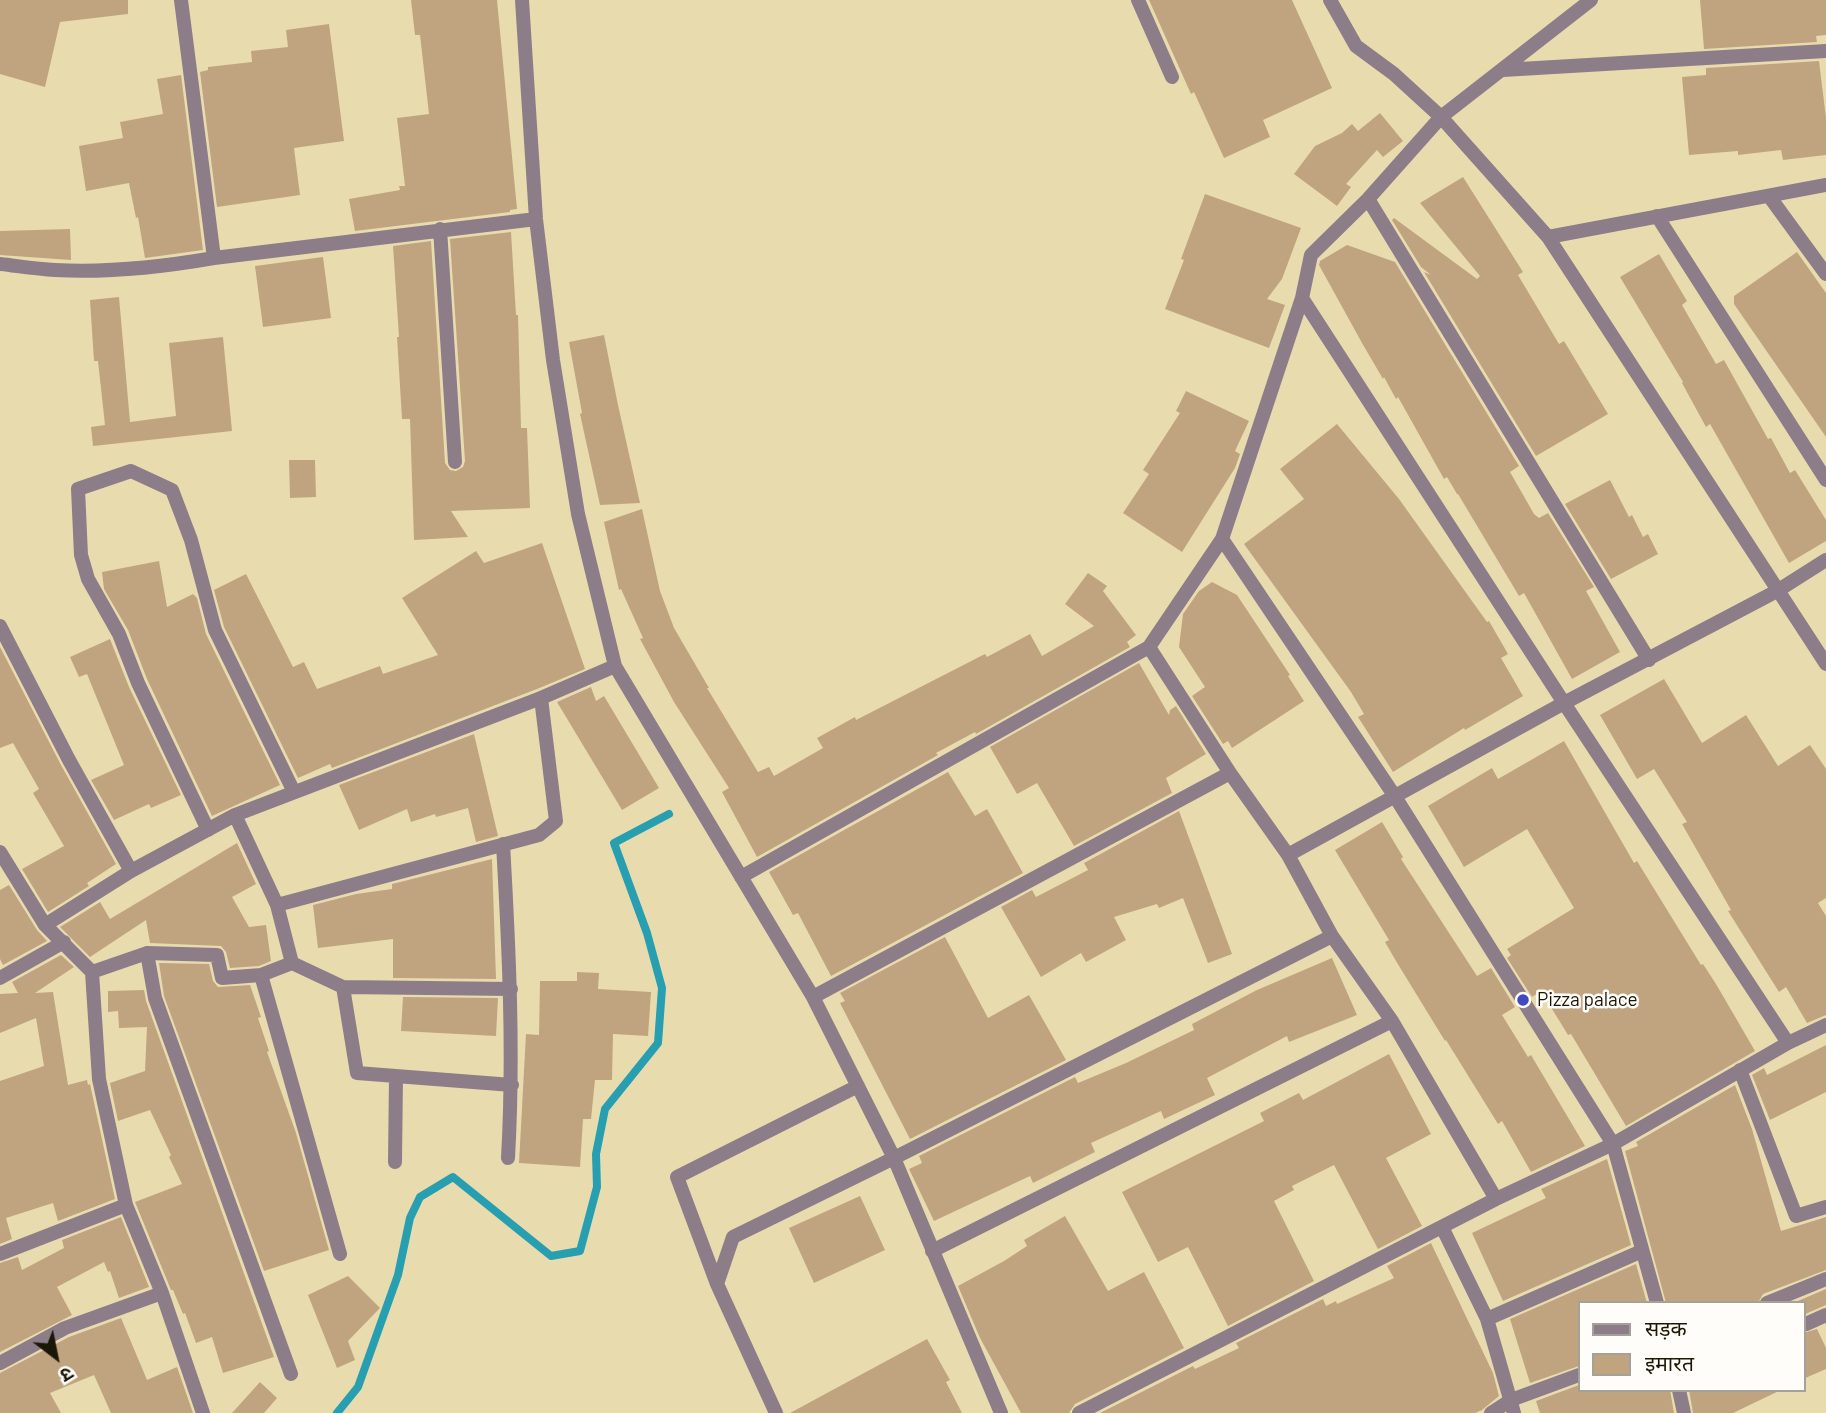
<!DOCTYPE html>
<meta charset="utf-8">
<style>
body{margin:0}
#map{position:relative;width:1826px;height:1413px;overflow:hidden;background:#e8dcaf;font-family:Barlow,"Noto Sans Devanagari",sans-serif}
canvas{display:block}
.legend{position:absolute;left:1578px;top:1301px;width:228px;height:91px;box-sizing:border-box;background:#fefdf9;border:2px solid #a3a198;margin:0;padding:9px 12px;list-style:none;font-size:21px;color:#1b1706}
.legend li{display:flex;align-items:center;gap:14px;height:35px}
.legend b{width:35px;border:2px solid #a3a198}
.north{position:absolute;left:21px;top:1322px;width:70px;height:70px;-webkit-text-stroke:5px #fefdf9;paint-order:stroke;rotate:148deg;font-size:19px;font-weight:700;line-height:28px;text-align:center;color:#1b1706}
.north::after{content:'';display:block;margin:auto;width:24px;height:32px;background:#1b1706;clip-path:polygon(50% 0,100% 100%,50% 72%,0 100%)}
</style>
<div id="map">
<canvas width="1826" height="1413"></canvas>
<ul class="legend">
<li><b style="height:9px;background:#8d7d89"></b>सड़क</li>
<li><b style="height:19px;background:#c0a47f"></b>इमारत</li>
</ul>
<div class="north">उ</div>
</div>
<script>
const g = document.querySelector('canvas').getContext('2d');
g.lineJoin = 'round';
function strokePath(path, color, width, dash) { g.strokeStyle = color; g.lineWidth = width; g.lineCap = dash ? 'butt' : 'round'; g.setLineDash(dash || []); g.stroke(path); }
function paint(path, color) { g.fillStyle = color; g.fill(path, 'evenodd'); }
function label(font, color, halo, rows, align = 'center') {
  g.font = font + ' Barlow,sans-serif'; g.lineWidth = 5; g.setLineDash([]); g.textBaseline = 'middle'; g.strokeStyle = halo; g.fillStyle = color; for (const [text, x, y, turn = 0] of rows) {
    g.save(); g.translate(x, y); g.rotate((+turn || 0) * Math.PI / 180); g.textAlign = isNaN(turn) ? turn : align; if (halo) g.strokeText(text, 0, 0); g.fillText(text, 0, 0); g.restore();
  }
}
strokePath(new Path2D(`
 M337,1413L358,1387L398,1275L410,1218L420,1197L453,1177L551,1256L580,1251L597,1187L596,1154L605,1109L658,1043L662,988L647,933L614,843L669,814`), '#279fb1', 8);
paint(new Path2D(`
 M0,0H128V14L60,22L45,87L0,74Z
 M411,0H497L517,209L510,210V212L355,231L349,199L400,190L399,186H405L397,118L429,114L420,35H415Z
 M1149,0H1292L1332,88L1263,120L1270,137L1224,158L1194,92L1191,94Z
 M1700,0H1826V35L1816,36L1817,42L1704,49Z
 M329,24L344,141L294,148L300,195L217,207L200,72L208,70V67L252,62L251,51L288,47L286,30Z
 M1819,61L1826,118V155L1783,160L1781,150L1738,155V151L1689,155L1682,77L1706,75V68Z
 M181,75L203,250L145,258L138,217L136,218L129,183L86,191L79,146L123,138L120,122L163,114L157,79Z
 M1380,113L1403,141L1383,157L1377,150L1346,184L1351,187L1337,206L1294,174L1315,146L1342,133L1352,124L1358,131Z
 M1463,177L1523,272L1518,275L1559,344L1564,341L1608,414L1536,456L1424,272L1431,275L1421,267L1392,220L1394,218L1477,279L1480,276L1420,203Z
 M1205,194L1301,228L1282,279L1267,299L1285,305L1269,348L1165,309L1184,260L1181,259Z
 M70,229L71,260L0,255V231Z
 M511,232L516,315H518L521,428H527L530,508L451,511L468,537L414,540L410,419H402L397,337H399L393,246L431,241L445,463L450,470L456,471L463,467L465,461L450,239Z
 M1347,245L1395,262L1519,466L1510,472L1534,514L1539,518L1548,513L1594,587L1586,591L1620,652L1572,679L1524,593L1519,596L1458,494H1457L1447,477L1444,479L1398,397L1396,399L1384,377L1383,379L1362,343L1319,265L1320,261Z
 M1797,252L1826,293V437L1734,304V296Z
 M1659,254L1687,301L1682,305L1716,364L1724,360L1768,439L1771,438L1790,473L1795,470L1826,520V541L1789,563L1710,424L1706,427L1682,383L1683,382L1620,277Z
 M323,257L331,318L263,327L255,266Z
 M119,297L130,422L176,416L169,343L223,337L232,431L93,446L91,427L105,425L98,361H94L90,300Z
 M604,335L618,405L640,503L600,505L580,414L582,413L569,342Z
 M1186,391L1249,421L1235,451L1240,454L1235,468L1182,552L1123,513L1149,474L1143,470L1180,413L1176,411Z
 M1337,424L1399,499L1487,622L1489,621L1508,654L1501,658L1523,696L1465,730L1464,728L1393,772L1358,717L1364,714L1351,692L1244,544L1304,499L1280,469Z
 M289,460H315L316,497L290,498Z
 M1610,480L1629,517L1632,515L1643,537L1648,534L1658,554L1611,579L1565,504Z
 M642,509L660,591L674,628L709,688H707L758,772L769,767L774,776L823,748L817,738L855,717L856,720L985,654L987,657L1030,634L1042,656L1094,626L1065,604L1088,573L1107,586L1103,591L1136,635L1127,642L1130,647L976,734L975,732L936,753L938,755L757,857L722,792L729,788L674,702L640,639L643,638L621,589L619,590L604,522Z
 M542,543L585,669L537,689L332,768L330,764L298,778L224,627L214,590L246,574L293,667L304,662L317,689L380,666L383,674L438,655L402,598L476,551L484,563Z
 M159,561L167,607L193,594L197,598L206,634L280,785L212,816L147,679L128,630L104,589L102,572Z
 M1212,582L1237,595L1290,675L1288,676L1304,701L1232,748L1228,741L1223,744L1192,696L1205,687L1179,647L1183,614L1199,591Z
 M110,639L129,687L181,795L151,808L149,804L114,820L91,780L124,765L87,674L79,677L70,657Z
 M0,647L61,765L116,864L87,883L89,886L48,912L22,869L64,846L33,793L39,789L13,743L0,748Z
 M1139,663L1169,715L1170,710L1176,706L1206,754L1166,778L1172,793L1074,846L1037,783L1017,794L990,747Z
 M1664,679L1702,743L1746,715L1778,766L1810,745L1826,769V898L1818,903L1826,916V1015L1807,1023L1786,987L1779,992L1728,911L1731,910L1682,824L1687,822L1654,769L1637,779L1600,715Z
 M591,687L596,701L604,696L659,788L622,810L557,702Z
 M474,734L498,836L476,842L468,808L436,817L435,814L411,822L407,809L359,830L339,785Z
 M1564,741L1634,863L1637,861L1701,965L1703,964L1716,984L1755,1051L1626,1126L1571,1034L1568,1035L1541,991L1532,997L1507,958L1511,955L1507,949L1574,908L1527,829L1464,867L1428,806L1492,768L1498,779Z
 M948,772L975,816L987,809L1023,873L831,976L798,913L793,915L769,872Z
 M1179,811L1232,954L1208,963L1183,898L1159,908L1157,904L1114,917L1126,940L1086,962L1081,953L1041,977L1001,907L1032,890L1036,897L1088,870L1084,863Z
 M1382,822L1403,857L1401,859L1477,976L1491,968L1515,1007L1502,1015L1528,1057L1531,1055L1585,1146L1531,1172L1502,1121L1498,1124L1446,1040L1445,1041L1396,961L1385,942L1389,940L1335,850Z
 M237,843L256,884L232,897L249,927L266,925L271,961L259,966L230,968L226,952L221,946L150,943L146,920L90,957L60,927L100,902L110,919Z
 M492,859L496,979L393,978V939L318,948L313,905L356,894L392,889V884Z
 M9,885L37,930L47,941L3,965L0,959V890Z
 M945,937L988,1018L1029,995L1066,1060L910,1139L840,1003L845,1001L840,993Z
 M61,955L74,967L35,993L53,992L68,1085L87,1080L88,1085L90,1084L115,1199L58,1221L53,1203L6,1218L12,1239L0,1244V1081L44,1066L36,1018L0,1033V994L18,993L12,982Z
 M1332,958L1357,1015L1289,1042L1287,1036L1207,1078L1215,1095L1164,1119L1161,1111L1091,1143L1095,1152L1033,1183L1030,1176L934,1221L909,1169L922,1163L919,1156L1075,1077L1078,1083L1126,1063L1194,1030L1192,1024L1257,990Z
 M159,963L209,964L213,981L218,987L250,985L261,1017L258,1018L269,1051L267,1052L296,1133L329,1250L264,1271L164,996Z
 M577,972L599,973L598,989L651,992L648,1036L613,1034L612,1080H595L591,1119H583L580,1167L519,1163L526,1034L539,1035L540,981H577Z
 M144,990L146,1001L274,1357L223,1373L212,1337L196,1343L185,1313L183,1314L173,1290H171L135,1202L182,1184L169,1157L171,1155L150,1110L118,1121L110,1083L145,1071L147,1027L119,1028L118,1011L108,1012V991Z
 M403,997L498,998L496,1036L401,1031Z
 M1826,1045V1092L1770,1120L1752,1075L1764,1068L1767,1075Z
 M1389,1054L1431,1134L1386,1158L1422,1226L1378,1249L1334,1165L1292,1186L1294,1190L1274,1201L1314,1281L1228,1326L1188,1247L1158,1262L1122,1192L1264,1121L1260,1113L1299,1093L1303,1100Z
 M1735,1085L1752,1129L1781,1231L1826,1217V1270L1763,1294L1758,1303H1666L1625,1151L1638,1146L1636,1142Z
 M1607,1159L1631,1245L1503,1301L1472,1233L1546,1198L1541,1189Z
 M860,1196L885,1250L814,1283L789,1228Z
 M1065,1216L1108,1291L1144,1272L1184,1348L1075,1404L1069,1413H1021L980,1338L958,1286L1004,1261L1027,1246L1024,1240Z
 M121,1217L149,1287L119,1298L110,1271L108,1272L104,1262L57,1287L72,1315L0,1352V1263L18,1257L22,1270L64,1248L62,1240Z
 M1431,1243L1493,1373L1499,1396L1482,1410L1475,1413H1100L1193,1366L1195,1369L1239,1348L1236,1343L1323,1299L1326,1306L1336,1301L1337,1304L1394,1278L1387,1266Z
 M1636,1264L1647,1303H1579V1366L1530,1383L1510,1319Z
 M348,1276L380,1308L348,1341L355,1360L337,1368L308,1295Z
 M1826,1289V1305L1803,1315V1303H1793Z
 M121,1318L147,1380L177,1367L193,1413H111L94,1375L50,1393L61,1413H0V1373L69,1337Z
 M1817,1329L1826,1348V1369L1803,1379V1333Z
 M927,1339L950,1380L946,1382L962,1413H790Z
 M260,1382L277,1398L264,1413H232Z
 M1579,1385V1390H1670L1674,1413H1540L1536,1401Z
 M1689,1390H1781L1733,1413H1693Z`), '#c0a47f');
strokePath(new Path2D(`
 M181,0L214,258L536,219
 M522,0L536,219L553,360L578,514L615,666L813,997L894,1158L1001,1413
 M1138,0L1172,77
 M1330,0L1356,46L1394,74L1441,117L1548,237L1826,664
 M1503,70L1826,51
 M1769,196L1826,274
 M1368,199L1649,660
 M1657,216L1826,480
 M440,229L455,462
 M1548,237L1826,185
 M0,264C18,266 36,269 55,270C108,273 162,267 214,258
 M1302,298L1564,703L1788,1043
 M1222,539L1394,795L1613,1144L1657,1303
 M0,626L69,760L131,871
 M1149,647L1230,773L1288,855L1332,936L1392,1021L1496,1199
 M235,815L277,905L292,963L343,987L511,989
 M208,830L138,683L119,634L88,579L81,555L78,489L131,471L172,490L191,540L215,630L294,792
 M503,844C509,949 514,1053 508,1158
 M0,852L45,925L92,972L99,1079L126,1205L162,1293L203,1413
 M1288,855L1564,703L1777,591L1826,560
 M741,877L1149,647L1222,539L1302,298L1311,255L1368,199L1441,117L1591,0
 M277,905L539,835L556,821L541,698
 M45,925L131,871L235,815L541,698L615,666
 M147,953L155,998L291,1374
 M92,972L147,953L217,955L222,978L261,975L292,963
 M261,975L340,1254
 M0,978L64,942
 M343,987L357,1073L512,1085
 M813,997L1230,773
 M1740,1070L1796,1216L1826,1207
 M395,1162L396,1076
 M1442,1227L1487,1319L1514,1413
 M932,1251L1392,1021
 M0,1254L126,1205
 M717,1284L733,1237L894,1158L1332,936
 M1767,1303L1826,1279
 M1487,1319L1642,1251
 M1806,1324L1826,1315
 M0,1363L65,1328L162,1293
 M1679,1390L1684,1413
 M776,1413L717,1284L677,1177L858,1086
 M1079,1413L1496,1199L1613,1144L1788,1043L1826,1025
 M1491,1413L1511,1400L1579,1375`), '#8d7d89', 14);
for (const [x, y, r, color] of [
 [1523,1000,7,"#4349be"]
]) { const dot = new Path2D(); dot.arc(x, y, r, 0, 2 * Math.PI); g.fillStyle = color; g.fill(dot); strokePath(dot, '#fefdf9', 2.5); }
label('19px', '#1b1706', '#fefdf9', [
 ["Pizza palace",1537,1000]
], 'left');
</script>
